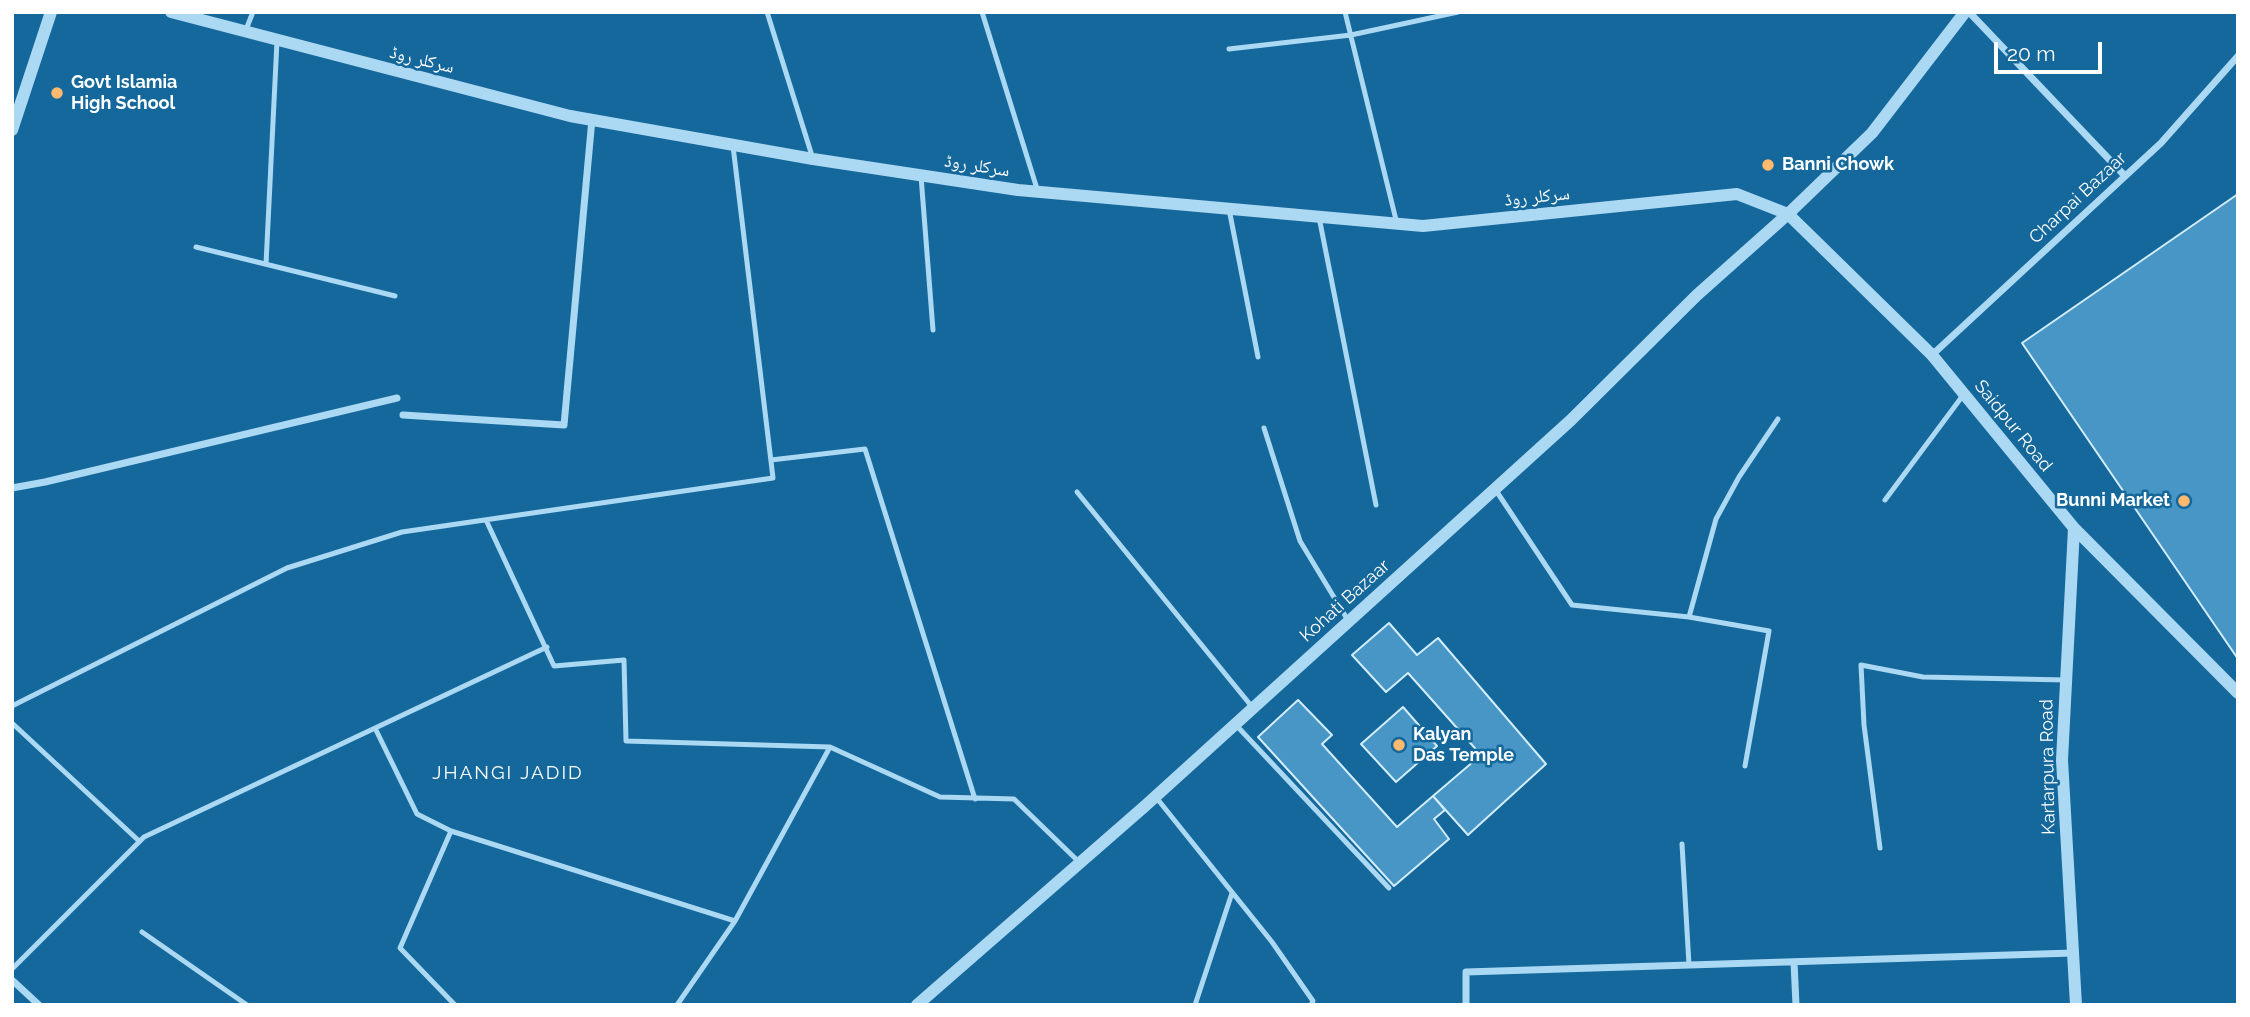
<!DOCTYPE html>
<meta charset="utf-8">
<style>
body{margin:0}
#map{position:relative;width:2250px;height:1017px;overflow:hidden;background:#15689b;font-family:Raleway,sans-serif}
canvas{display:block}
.frame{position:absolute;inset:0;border:14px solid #fff;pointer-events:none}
.scale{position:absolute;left:1994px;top:42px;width:108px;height:32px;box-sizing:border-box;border:4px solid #fff;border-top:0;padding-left:9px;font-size:21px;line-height:24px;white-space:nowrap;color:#fff;-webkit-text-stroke:5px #15689b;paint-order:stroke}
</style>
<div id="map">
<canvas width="2250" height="1017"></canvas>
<div class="frame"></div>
<div class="scale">20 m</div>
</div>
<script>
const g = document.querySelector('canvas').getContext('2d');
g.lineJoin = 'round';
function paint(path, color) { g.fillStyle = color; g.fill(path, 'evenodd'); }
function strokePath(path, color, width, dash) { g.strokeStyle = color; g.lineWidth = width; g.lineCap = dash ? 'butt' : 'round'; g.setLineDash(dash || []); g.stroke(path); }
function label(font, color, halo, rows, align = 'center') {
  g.font = font + ' Raleway,"Noto Naskh Arabic",sans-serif'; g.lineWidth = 5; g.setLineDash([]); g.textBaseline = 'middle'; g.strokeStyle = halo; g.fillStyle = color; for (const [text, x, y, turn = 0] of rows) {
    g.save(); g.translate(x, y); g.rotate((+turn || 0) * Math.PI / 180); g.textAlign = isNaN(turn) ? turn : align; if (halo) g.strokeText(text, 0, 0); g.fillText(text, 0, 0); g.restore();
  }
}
const building = new Path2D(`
 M2238,194V659L2022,343Z
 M1389,623L1417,655L1438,638L1546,764L1468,835L1433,796L1481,755L1408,673L1386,692L1352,655Z
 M1298,700L1332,735L1322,744L1397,827L1433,796L1445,810L1434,819L1449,839L1394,886L1258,737Z
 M1403,707L1437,746L1396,782L1361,744Z`);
paint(building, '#4796c5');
strokePath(building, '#d3edfd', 2);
strokePath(new Path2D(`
 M767,12L813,159
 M982,12L1038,192
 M1345,12L1397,224
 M245,32L253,12
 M1229,49L1351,35L1458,12
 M921,176L933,330
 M1229,209L1258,357
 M1319,217L1376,505
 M196,247L395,296
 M266,264L277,41
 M1264,428L1300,541L1349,622
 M771,460L865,449L975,799
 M1495,489L1572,605L1689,617L1769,631L1745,766
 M1077,492L1253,708
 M1885,500L1964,394
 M486,520L554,666L624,660L626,741L830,747L940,797L1014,799L1079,862
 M1689,617L1716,519L1739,477L1778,419
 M12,706L287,568L402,532L773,478L733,146
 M12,723L139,841
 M1235,724L1389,888
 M375,728L417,814L451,831L735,921
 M1155,796L1272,942L1313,1001L1311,1005
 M451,831L400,948L455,1005
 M1682,844L1689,965
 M1880,848L1864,725L1861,665L1923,677L2066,680
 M142,932L247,1005
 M12,969L144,837L547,647
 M677,1005L735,921L830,747
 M1195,1005L1232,893`), '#abd8f3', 5);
strokePath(new Path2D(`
 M1969,12L2125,176
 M1932,355L2161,143L2238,56
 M403,415L564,425L592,119
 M12,488L45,482L397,398
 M1794,962L1796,1005
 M12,980L39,1005
 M1466,1005V972L2073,953`), '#abd8f3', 7);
strokePath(new Path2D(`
 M171,12L570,116L813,159L1018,190L1423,226L1737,194L1788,214L1932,355L2074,528L2238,693
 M12,130L51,12
 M2074,528L2062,760L2076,1005
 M917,1005L1145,806L1571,420L1697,295L1788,214L1872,133L1965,12`), '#abd8f3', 12);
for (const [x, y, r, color] of [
 [57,93,7,"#ffba6d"],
 [1768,165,7,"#ffba6d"],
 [2184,501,7,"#ffba6d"],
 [1399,745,7,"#ffba6d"]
]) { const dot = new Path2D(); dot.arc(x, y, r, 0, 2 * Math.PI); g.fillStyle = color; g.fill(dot); strokePath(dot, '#15689b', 2.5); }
label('18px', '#fff', '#15689b', [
 ["سرکلر روڈ",422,60,14],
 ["سرکلر روڈ",977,166,9],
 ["سرکلر روڈ",1537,197,-6],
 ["Charpai Bazaar",2078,198,-43],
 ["Saidpur Road",2013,426,51],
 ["Kohati Bazaar",1345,601,-42],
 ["Kartarpura Road",2048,767,-91]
]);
label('bold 18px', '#fff', '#15689b', [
 ["Govt Islamia",71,83],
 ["High School",71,104],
 ["Banni Chowk",1782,165],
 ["Bunni Market",2170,501,"right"],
 ["Kalyan",1413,735],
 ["Das Temple",1413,756]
], 'left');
g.letterSpacing = '2px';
label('19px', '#fff', '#15689b', [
 ["JHANGI JADID",508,773]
]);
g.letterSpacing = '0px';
</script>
